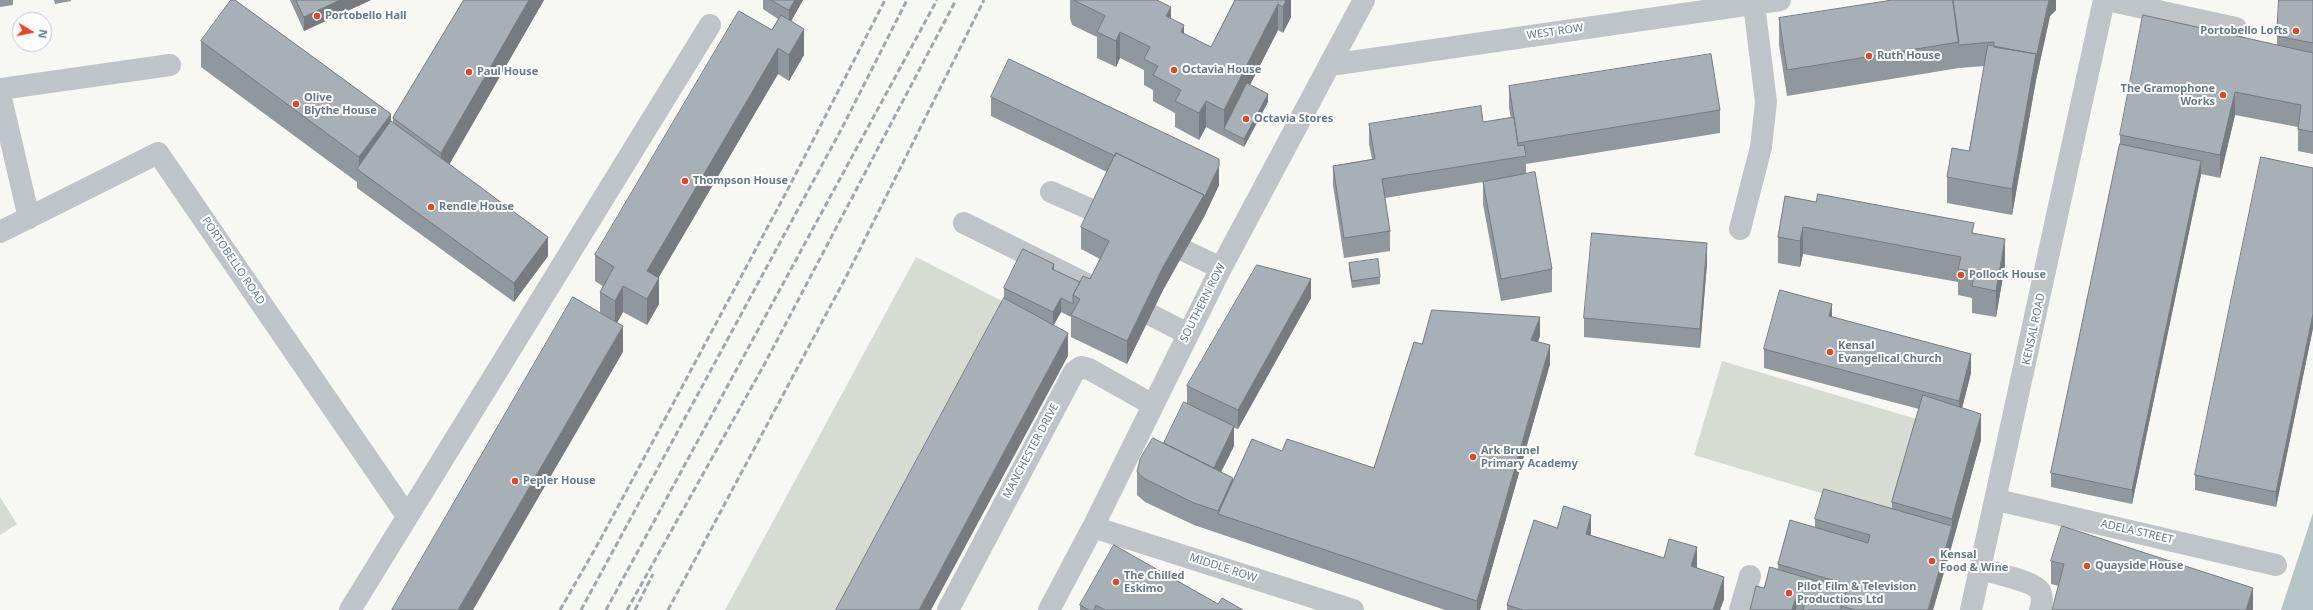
<!DOCTYPE html>
<style>
body{margin:0}
#map{position:relative;width:2313px;height:610px;overflow:hidden;background:#f7f7f4;font-family:"Noto Sans",sans-serif}
canvas{display:block}
.north{position:absolute;left:12px;top:12px;width:40px;height:40px;box-sizing:border-box;background:#fff;border:1px solid #c1c9cf;border-radius:50%;rotate:100deg;font-size:11px;font-weight:700;line-height:16px;text-align:center;color:#657986}
.north::after{content:'';display:block;margin:auto;width:14px;height:18px;background:#ea4521;clip-path:polygon(50% 0,100% 100%,50% 72%,0 100%)}
</style>
<div id="map">
<canvas width="2313" height="610"></canvas>
<div class="north">N</div>
</div>
<script>
const g = document.querySelector('canvas').getContext('2d');
g.lineJoin = 'round';
function paint(path, color) { g.fillStyle = color; g.fill(path, 'evenodd'); }
function strokePath(path, color, width, dash) { g.strokeStyle = color; g.lineWidth = width; g.lineCap = dash ? 'butt' : 'round'; g.setLineDash(dash || []); g.stroke(path); }
function label(font, color, halo, rows, align = 'center') {
  g.font = font + ' "Noto Sans",sans-serif'; g.lineWidth = 4; g.setLineDash([]); g.textBaseline = 'middle'; g.strokeStyle = halo; g.fillStyle = color; for (const [text, x, y, turn = 0] of rows) {
    g.save(); g.translate(x, y); g.rotate((+turn || 0) * Math.PI / 180); g.textAlign = isNaN(turn) ? turn : align; if (halo) g.strokeText(text, 0, 0); g.fillText(text, 0, 0); g.restore();
  }
}
paint(new Path2D(`
 M916,257L1012,306L847,610H725Z
 M1722,361L1923,421L1894,515L1694,455Z
 M0,497L17,524L0,535Z`), '#d7dcd3');
paint(new Path2D(`
 M2313,513V610H2281Z`), '#b6c5c8');
strokePath(new Path2D(`
 M2107,0L2236,28
 M1330,65L1780,0
 M0,89L170,65
 M0,94L29,218
 M1051,192L1099,213
 M964,223L1097,289
 M1740,229L1761,147L1766,102L1754,4
 M0,232L158,153L407,516
 M1185,251L1221,268
 M1151,315L1188,334
 M1997,500L2276,565
 M1093,527L1353,610
 M1981,569C1993,573 2034,581 2040,591C2043,597 2042,604 2040,610
 M350,610L710,25
 M948,610L1074,372L1081,367L1089,369L1153,405
 M1049,610L1093,527L1221,268L1364,0
 M1740,610L1750,576
 M1971,610L2104,0`), '#bfc4c8', 22);
strokePath(new Path2D(`
 M560,610L599,542L788,189L885,0
 M581,610L842,128L907,0
 M606,610L937,0
 M627,610L764,365L956,0
 M635,610L653,574
 M668,610L846,277L984,0`), '#a0a8ae', 3, [6, 3]);
paint(new Path2D(`
 M0,0H13V5L0,7Z
 M54,0H71V1L55,4Z
 M290,0H371L304,31Z
 M464,0H544L449,164L548,256L514,302L357,188V182L201,67V41L391,121L393,123V118Z
 M763,0H803L791,21L804,55L789,81L778,74L659,277V304L647,325L623,312L617,322L623,352L600,312V292L604,287L595,281V255L772,30L778,19L763,9Z
 M1070,0H1158L1171,18L1184,34L1211,47L1235,0H1291V17L1283,33L1278,30L1250,85L1268,102L1244,147L1206,127L1199,140L1175,127V113L1153,101V90L1144,85V70L1120,58L1116,67L1097,58V37L1072,25L1070,18Z
 M2056,0V10L2050,16L2036,80L2012,215L1947,203V177L1969,151L1985,66L1959,68L1787,96L1779,45V18Z
 M2313,0V154L2298,151V127L2235,115L2220,178L2201,174L2132,504L2051,487V473L2120,144V135L2277,45V36Z
 M1509,86L1720,110V133L1526,164V174L1552,269V292L1501,301L1483,204V182L1385,198L1390,231V251L1344,258L1333,185V166L1372,159L1369,144V124L1483,122L1511,118L1509,108Z
 M991,97L1219,185L1204,217L1163,290L1127,364L1071,337V317L1061,312L1054,325L1068,356L1004,298V288L1054,270L1080,282L1090,279L1100,259L1081,249V227L1107,172L991,116Z
 M2313,168V328L2276,507L2195,490V475Z
 M1785,196L1974,233L2005,265L1996,317L1972,313V298L1958,295V282L1803,254L1800,267L1778,263V237Z
 M1349,263L1380,277V284L1352,288L1349,270Z
 M1707,263L1700,348L1584,337V318Z
 M1311,298L1238,429L1234,428V446L1221,472L1233,480L1282,451L1374,468L1422,344L1540,336L1538,342L1550,364L1480,610H1445L1194,525L1145,502L1137,495V472L1164,443L1187,403V386Z
 M1832,317L1971,373L1962,408L1981,440L1933,610H1750L1778,569V564L1815,527V519L1892,509V502L1919,409L1764,368V349Z
 M1557,528L1591,535L1697,568L1724,599L1720,610H1507V605Z
 M2051,561L2253,610L2059,586L2051,584Z
 M1218,604L1243,610H1080V605Z`), '#90979d');
paint(new Path2D(`
 M340,0H371L304,31V17Z
 M529,0H544L441,179V153Z
 M795,0H803L789,25V10Z
 M1283,0H1291V17L1283,33Z
 M2049,0H2056V10L2050,16L2036,80L2012,215V189L2036,54Z
 M1278,4V30L1227,130L1224,129V136V110Z
 M1171,7V33L1166,16Z
 M1184,25V51L1181,32Z
 M804,29V55L789,81V55Z
 M1120,32V58L1116,67V41Z
 M778,48V74L647,297V271Z
 M2235,92V115L2220,178V155Z
 M1268,94V102L1244,147V139Z
 M1206,101V127L1199,140V113Z
 M391,114V141L359,170V157Z
 M2201,161V175L2132,504V490Z
 M1219,166V185L1204,217L1163,290L1127,364V341L1163,267Z
 M1803,227V254L1800,267V241Z
 M548,237V256L514,302V283Z
 M2005,239V265L1996,317V291Z
 M1707,243V263L1700,348V329Z
 M1054,264V278L1052,269Z
 M659,278V304L647,325V299Z
 M1311,279V298L1238,429V410Z
 M623,286V312L615,327V301Z
 M1061,298V312L1053,326V312Z
 M1832,304V323L1829,316Z
 M2313,314V328L2276,507V492Z
 M1540,317V336L1531,359V340Z
 M623,326V352L473,610H458Z
 M1068,333V356L931,610H919Z
 M1550,345V364L1480,610H1477V601Z
 M1971,354V373L1959,420V401Z
 M1981,414V440L1952,545V519Z
 M1234,426V446L1212,490V470Z
 M1233,478V501L1218,514V511Z
 M1591,515V537L1586,534Z
 M1952,526V545L1933,610H1928Z
 M1697,547V570L1691,566Z
 M1724,577V599L1720,610H1713Z
 M2253,588V610H2246Z
 M1796,597V610H1792Z`), '#757b7f');
const building = new Path2D(`
 M231,0H235L391,114L359,157L201,41Z
 M296,0H340L304,17Z
 M464,0H529L441,153L393,118Z
 M771,0H795L789,10Z
 M1074,0H1157L1171,7L1166,16L1184,25L1181,32L1211,47L1235,0H1286L1283,7L1278,4L1224,110L1206,101L1199,113L1175,101L1181,90L1153,75L1158,66L1144,59L1150,47L1120,32L1116,41L1097,32L1105,16Z
 M1893,0H1953L1959,42L1787,70L1779,18Z
 M1953,0H2049L2036,58V54L1994,47V42L1959,45Z
 M2279,0H2313V43L2277,36Z
 M739,11L772,30L781,15L804,29L789,55L778,48L647,271L659,278L647,299L623,286L615,301L600,292L614,267L595,255Z
 M2143,15L2313,53V132L2298,129L2301,105L2235,92L2220,155L2120,135Z
 M1988,45L2036,54L2012,189L1947,177L1952,148L1969,151Z
 M1711,54L1720,110L1518,143L1509,86Z
 M1009,59L1219,159V166L1204,198V195L1116,153L1115,156L991,97Z
 M1247,83L1268,94L1244,139L1224,129Z
 M1481,106L1483,122L1514,117L1518,146L1524,145L1526,156L1382,179L1390,231L1344,238L1333,166L1375,159L1369,124Z
 M391,121L548,237L514,283L357,169Z
 M2120,144L2201,161L2132,490L2051,473Z
 M1116,153L1204,195L1163,267L1127,341L1071,315L1080,299L1073,295L1083,276L1090,279L1109,241L1081,227Z
 M2261,157L2313,168V314L2276,492L2195,475Z
 M1535,172L1552,269L1501,279L1483,182Z
 M1818,194L1974,223L1972,233L2005,239L1996,291L1972,286L1975,272L1958,269L1961,257L1803,227L1800,241L1778,237L1785,196L1816,202Z
 M1592,233L1707,243L1700,329L1584,318Z
 M1023,249L1054,264L1052,269L1080,282L1073,295V304L1061,298L1053,312L1004,288Z
 M1378,259L1380,277L1352,281L1349,263Z
 M1257,265L1311,279L1238,410L1187,386Z
 M1780,290L1832,304L1829,316L1971,354L1959,401L1764,349Z
 M573,297L623,326L458,610H392Z
 M1004,298L1068,333L919,610H836Z
 M1432,310L1540,317L1531,340L1550,345L1477,601L1218,514L1252,439L1282,451L1287,439L1374,468L1414,342L1422,344Z
 M1923,395L1981,414L1952,519L1892,502Z
 M1184,402L1234,426L1214,468L1164,443Z
 M1153,438L1233,478L1218,511L1194,503L1145,479L1137,472L1140,459Z
 M1824,489L1952,526L1928,610H1856L1841,606L1849,585L1778,564L1790,520L1868,543L1870,535L1815,519Z
 M1564,506L1591,515L1586,534L1664,558L1669,539L1697,547L1691,566L1724,577L1713,610H1523L1507,605L1534,520L1557,528Z
 M2062,526L2253,588L2246,610H2052L2064,564L2051,561Z
 M1114,545L1218,604L1222,598L1243,610H1105L1096,605L1094,610H1089L1080,605Z
 M1770,567L1847,590L1841,606V610H1803L1806,600L1796,597L1792,610H1750L1756,586L1764,588Z`);
paint(building, '#a7b0b6');
strokePath(building, '#757b7f', 1);
for (const [x, y, r, color] of [
 [317,16,4,"#ea4521"],
 [2296,31,4,"#ea4521"],
 [1869,56,4,"#ea4521"],
 [1174,70,4,"#ea4521"],
 [469,72,4,"#ea4521"],
 [2223,95,4,"#ea4521"],
 [296,104,4,"#ea4521"],
 [1246,119,4,"#ea4521"],
 [685,181,4,"#ea4521"],
 [431,207,4,"#ea4521"],
 [1961,275,4,"#ea4521"],
 [1830,352,4,"#ea4521"],
 [1473,457,4,"#ea4521"],
 [515,481,4,"#ea4521"],
 [1932,561,4,"#ea4521"],
 [2087,566,4,"#ea4521"],
 [1116,582,4,"#ea4521"],
 [1789,593,4,"#ea4521"]
]) { const dot = new Path2D(); dot.arc(x, y, r, 0, 2 * Math.PI); g.fillStyle = color; g.fill(dot); strokePath(dot, '#fff', 1.5); }
label('bold 11px', '#657986', '#fff', [
 ["Portobello Hall",325,16],
 ["Portobello Lofts",2288,31,"right"],
 ["Ruth House",1877,56],
 ["Octavia House",1182,70],
 ["Paul House",477,72],
 ["The Gramophone",2215,89,"right"],
 ["Works",2215,102,"right"],
 ["Olive",304,98],
 ["Blythe House",304,111],
 ["Octavia Stores",1254,119],
 ["Thompson House",693,181],
 ["Rendle House",439,207],
 ["Pollock House",1969,275],
 ["Kensal",1838,346],
 ["Evangelical Church",1838,359],
 ["Ark Brunel",1481,451],
 ["Primary Academy",1481,464],
 ["Pepler House",523,481],
 ["Kensal",1940,555],
 ["Food & Wine",1940,568],
 ["Quayside House",2095,566],
 ["The Chilled",1124,576],
 ["Eskimo",1124,589],
 ["Pilot Film & Television",1797,587],
 ["Productions Ltd",1797,600]
], 'left');
label('11px', '#657986', '#fff', [
 ["WEST ROW",1555,32,-8],
 ["PORTOBELLO ROAD",233,261,56],
 ["SOUTHERN ROW",1203,303,-63],
 ["KENSAL ROAD",2034,329,-78],
 ["MANCHESTER DRIVE",1031,451,-62],
 ["ADELA STREET",2137,532,13],
 ["MIDDLE ROW",1223,568,18]
]);
</script>
